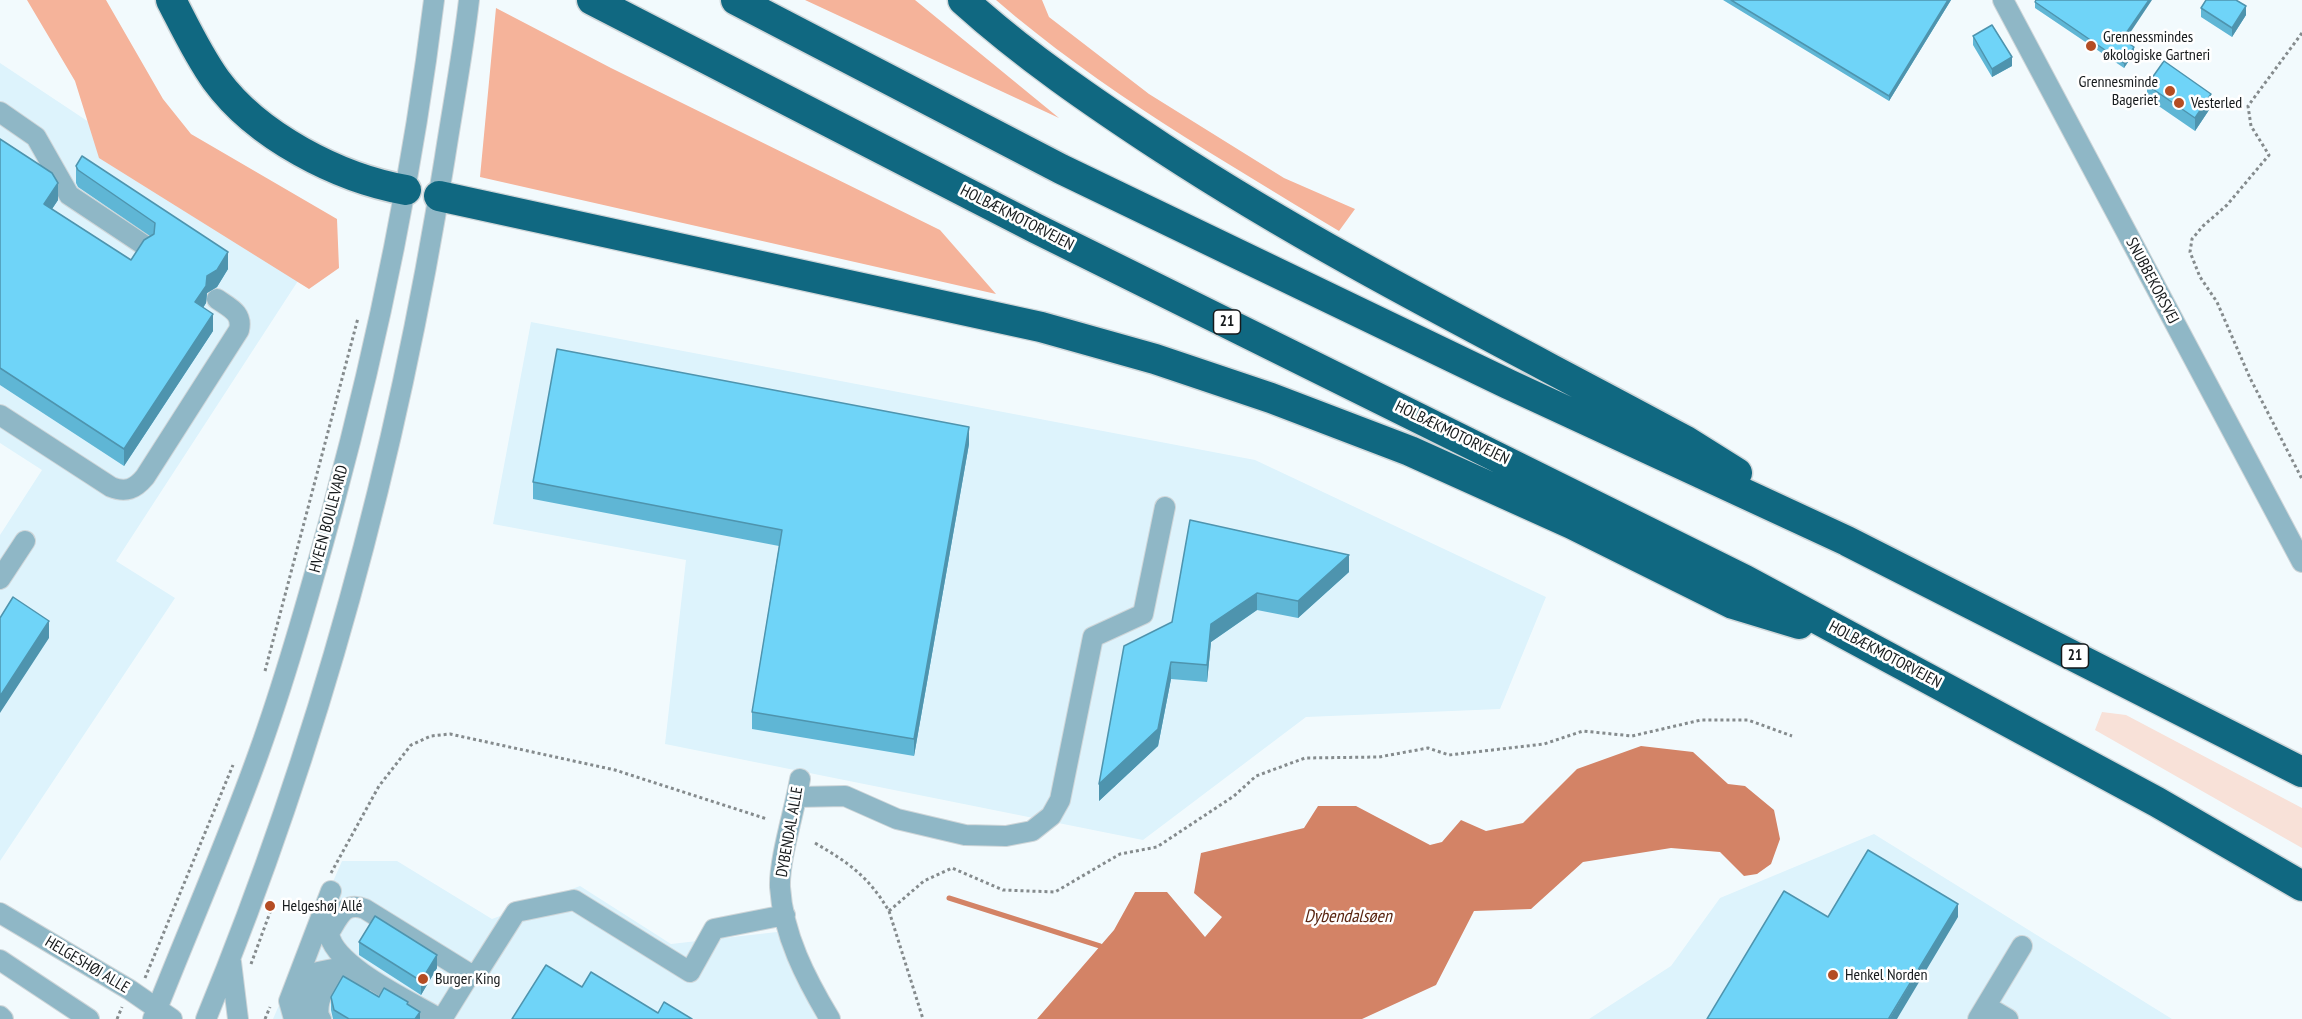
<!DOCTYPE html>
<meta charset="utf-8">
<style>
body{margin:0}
canvas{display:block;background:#f2fafd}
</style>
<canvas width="2302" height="1019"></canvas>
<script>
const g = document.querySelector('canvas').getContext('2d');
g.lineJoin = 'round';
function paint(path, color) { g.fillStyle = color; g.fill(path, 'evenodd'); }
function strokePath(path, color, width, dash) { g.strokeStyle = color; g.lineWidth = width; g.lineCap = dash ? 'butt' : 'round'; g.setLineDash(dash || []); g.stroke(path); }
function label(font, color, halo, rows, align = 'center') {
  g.font = font + ' "PT Sans Narrow",sans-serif'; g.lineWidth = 5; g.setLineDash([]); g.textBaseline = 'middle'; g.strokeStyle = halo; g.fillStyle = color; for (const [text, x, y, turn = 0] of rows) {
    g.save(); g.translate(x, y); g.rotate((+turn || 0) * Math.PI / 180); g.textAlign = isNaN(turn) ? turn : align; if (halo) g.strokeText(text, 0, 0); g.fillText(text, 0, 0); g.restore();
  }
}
paint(new Path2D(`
 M0,63L307,267L116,561L175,598L0,861V535L42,470L0,443Z
 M531,322L1255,460L1546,597L1500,709L1306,717L1143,840L665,744L686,560L493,524Z
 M1874,834L2172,1019H1589L1671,966L1720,898Z
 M342,861H397L492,919L580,886L671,944L777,932L817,1019H273Z`), '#ddf3fc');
paint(new Path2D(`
 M2102,712L2126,715L2302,808V848L2095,730Z`), '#f8e1d8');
paint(new Path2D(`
 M27,0H106L163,99L191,134L337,219L339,268L309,289L99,158L75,81Z
 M805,0H915L1059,118Z
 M996,0H1042L1049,17L1149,94L1284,178L1355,209L1339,231C1222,160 1100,90 996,0Z
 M496,8L611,68L940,230L996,294L480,177Z`), '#f5b39a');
paint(new Path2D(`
 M1641,746L1693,752L1728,784L1745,786L1774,810L1780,839L1771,864L1757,874L1744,876L1720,852L1671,848L1583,862L1531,909L1474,911L1436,985L1362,1019H1037L1114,930L1135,892H1167L1205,937L1222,917L1194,893L1201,853L1304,828L1318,806H1356L1430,845L1442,842L1461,820L1486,831L1523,823L1577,769Z`), '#d38366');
strokePath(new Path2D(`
 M949,898L1100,946`), '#d38366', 5);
const minor = new Path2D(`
 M2003,0L2302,562
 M0,112L36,137L69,195L144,245
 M0,415L111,487C126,493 135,489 145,477L239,330C243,313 230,308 217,299
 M0,579L25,541
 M800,779C795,809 779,859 780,887C783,935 806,979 830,1019
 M797,797L845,796L897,819L965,835L1006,836L1032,831L1051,816L1060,800L1093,637L1143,614L1165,507
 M0,913L130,990L172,1019
 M0,960L89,1019
 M231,962L238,1019
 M1986,1006L2008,1019
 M0,1016L3,1019
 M319,1018C316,1000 325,981 344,975
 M153,1019C188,930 227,842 259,752C288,671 311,589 333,507C378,340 413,172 434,0
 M206,1019C320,742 398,453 445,157C453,105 463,53 469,0
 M294,1019L289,1001L331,891
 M321,1019L306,1009L303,998L318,972L333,969L361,985
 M440,1019C412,1002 333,966 329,933C339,917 344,901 365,909L470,974L476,975L516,912L574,900L690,972L714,929L785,915
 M442,1019L470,974
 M1978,1019L2022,946`);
const highway = new Path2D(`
 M171,0C185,27 198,55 216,80C257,136 338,178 406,190
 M592,0L1035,228L1745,580L2157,802L2302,886
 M736,0L1061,169L1508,384L1847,541L2302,772
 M963,0C1025,56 1094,103 1164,149C1331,258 1511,346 1686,441L1737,473
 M439,196L1041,327L1155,359L1271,398L1410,451L1572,524L1733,604L1799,624`);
strokePath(minor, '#cfd6d9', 22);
strokePath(highway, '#cfd6d9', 33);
strokePath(new Path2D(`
 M2302,33L2248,106L2251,126L2269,155L2227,205L2203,226L2192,239L2190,252L2200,277L2217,302L2250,378L2302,479
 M265,671L358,318
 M815,843C849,863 868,876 889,911L923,1019
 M331,873L379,786L411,745L431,736L450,734L615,770L767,819
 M889,911L924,881L952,868L1003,890L1055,892L1120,854L1157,847L1234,796L1256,776L1305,758L1379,757L1428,748L1449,755L1544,744L1583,731L1632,736L1701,720H1748L1792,736
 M251,964L272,907
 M145,978L233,765
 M117,1019L122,1007
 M265,1019L270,1007`), '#858b8d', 3, [3, 3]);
strokePath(minor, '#8fb7c6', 20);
strokePath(highway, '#106881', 30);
paint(new Path2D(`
 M1723,0H1951L1889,101Z
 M2035,2L2134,53L2124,68L2035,8Z
 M2201,8L2246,15L2232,37L2201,17Z
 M1973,36L2012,66L1992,77L1973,45Z
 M2147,85L2211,107L2195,131L2147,98Z
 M0,139L58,200L52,209L131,260L150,236L78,187L76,183V166L228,269L217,287L207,293L206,303L203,308L213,331L124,466L0,385Z
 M969,444L914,756L752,729V712L779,546L533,499V482Z
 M1190,520L1349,572L1298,618L1257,610L1211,642L1207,682L1171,679L1158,746L1099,801L1172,622Z
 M359,942L437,968L421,995L359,955Z
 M331,997H379L408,1005L420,1019H333L331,1010Z`), '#5fb6d5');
paint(new Path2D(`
 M1948,0H1951L1889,101V96Z
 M2149,0H2152L2122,45V39Z
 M2246,6V15L2232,37V28Z
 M2134,47V53L2124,68V63Z
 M2012,57V66L1992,77V69Z
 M2211,94V107L2195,131V118Z
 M58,183V200L44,221V204Z
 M228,252V269L217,287L207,293L206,303L195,320V302L207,276Z
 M213,314V331L124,466V449Z
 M969,427V444L914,756V739Z
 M1349,555V572L1298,618V601Z
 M1257,593V610L1211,642L1207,682V665L1211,624Z
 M49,621V638L0,713V696Z
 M1171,662V679L1158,746L1099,801V784Z
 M1958,904V917L1897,1019H1889Z
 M437,955V968L421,995V981Z
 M420,1012V1019H415Z`), '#4e94ae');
const building = new Path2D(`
 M1731,0H1948L1889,96Z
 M2036,0H2149L2122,39L2134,47L2124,63L2035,2Z
 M2206,0H2236L2246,6L2232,28L2201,8Z
 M1992,25L2012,57L1992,69L1973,36Z
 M2164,61L2211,94L2195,118L2147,85Z
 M0,139L52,173L58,183L44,204L131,260L144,240L154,234L155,223L78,170L76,166L82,156L228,252L217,270L207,276L206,286L195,302L213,314L124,449L0,368Z
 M557,349L969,427L914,739L752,712L782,530L533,482Z
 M1190,520L1349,555L1298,601L1257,593L1211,624L1207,665L1171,662L1158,729L1099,784L1124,646L1172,622Z
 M13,597L49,621L0,696V618Z
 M1868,850L1958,904L1889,1018L1891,1019H1707L1784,891L1828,917Z
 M375,916L437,955L421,981L359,942Z
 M546,965L582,987L591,972L658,1013L664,1002L692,1019H512Z
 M343,976L379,997L384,988L408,1002L407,1004L420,1012L415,1019H349L334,1010L331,997Z`);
paint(building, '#6fd4f8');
strokePath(building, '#4e94ae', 1.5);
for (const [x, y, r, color] of [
 [2091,46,6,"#b44d24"],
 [2170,91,6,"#b44d24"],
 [2179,103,6,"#b44d24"],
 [270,906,6,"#b44d24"],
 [1833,975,6,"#b44d24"],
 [423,979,6,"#b44d24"]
]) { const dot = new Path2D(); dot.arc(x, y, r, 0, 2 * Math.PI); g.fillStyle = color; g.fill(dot); strokePath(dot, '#fff', 2); }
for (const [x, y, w] of [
 [1227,322,27],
 [2075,656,27]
]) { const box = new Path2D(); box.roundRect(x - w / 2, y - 12, w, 24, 4.5); g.fillStyle = '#fff'; g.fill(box); strokePath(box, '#161a1c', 1.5); }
label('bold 15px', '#161a1c', null, [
 ["21",1227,322],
 ["21",2075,656]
]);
label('16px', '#161a1c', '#fff', [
 ["Grennessmindes",2103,37],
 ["økologiske Gartneri",2103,55],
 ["Grennesminde",2158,82,"right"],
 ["Bageriet",2158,100,"right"],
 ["Vesterled",2191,103],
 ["Helgeshøj Allé",282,906],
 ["Henkel Norden",1845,975],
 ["Burger King",435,979]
], 'left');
label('16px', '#161a1c', '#fff', [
 ["HOLBÆKMOTORVEJEN",1017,218,27],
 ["SNUBBEKORSVEJ",2152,281,62],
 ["HOLBÆKMOTORVEJEN",1452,433,26],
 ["HVEEN BOULEVARD",329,519,-75],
 ["HOLBÆKMOTORVEJEN",1885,655,28],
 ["DYBENDAL ALLE",790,832,-80],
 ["HELGESHØJ ALLE",87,965,31]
]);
label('italic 18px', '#5a2612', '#fff', [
 ["Dybendalsøen",1348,917]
]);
</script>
